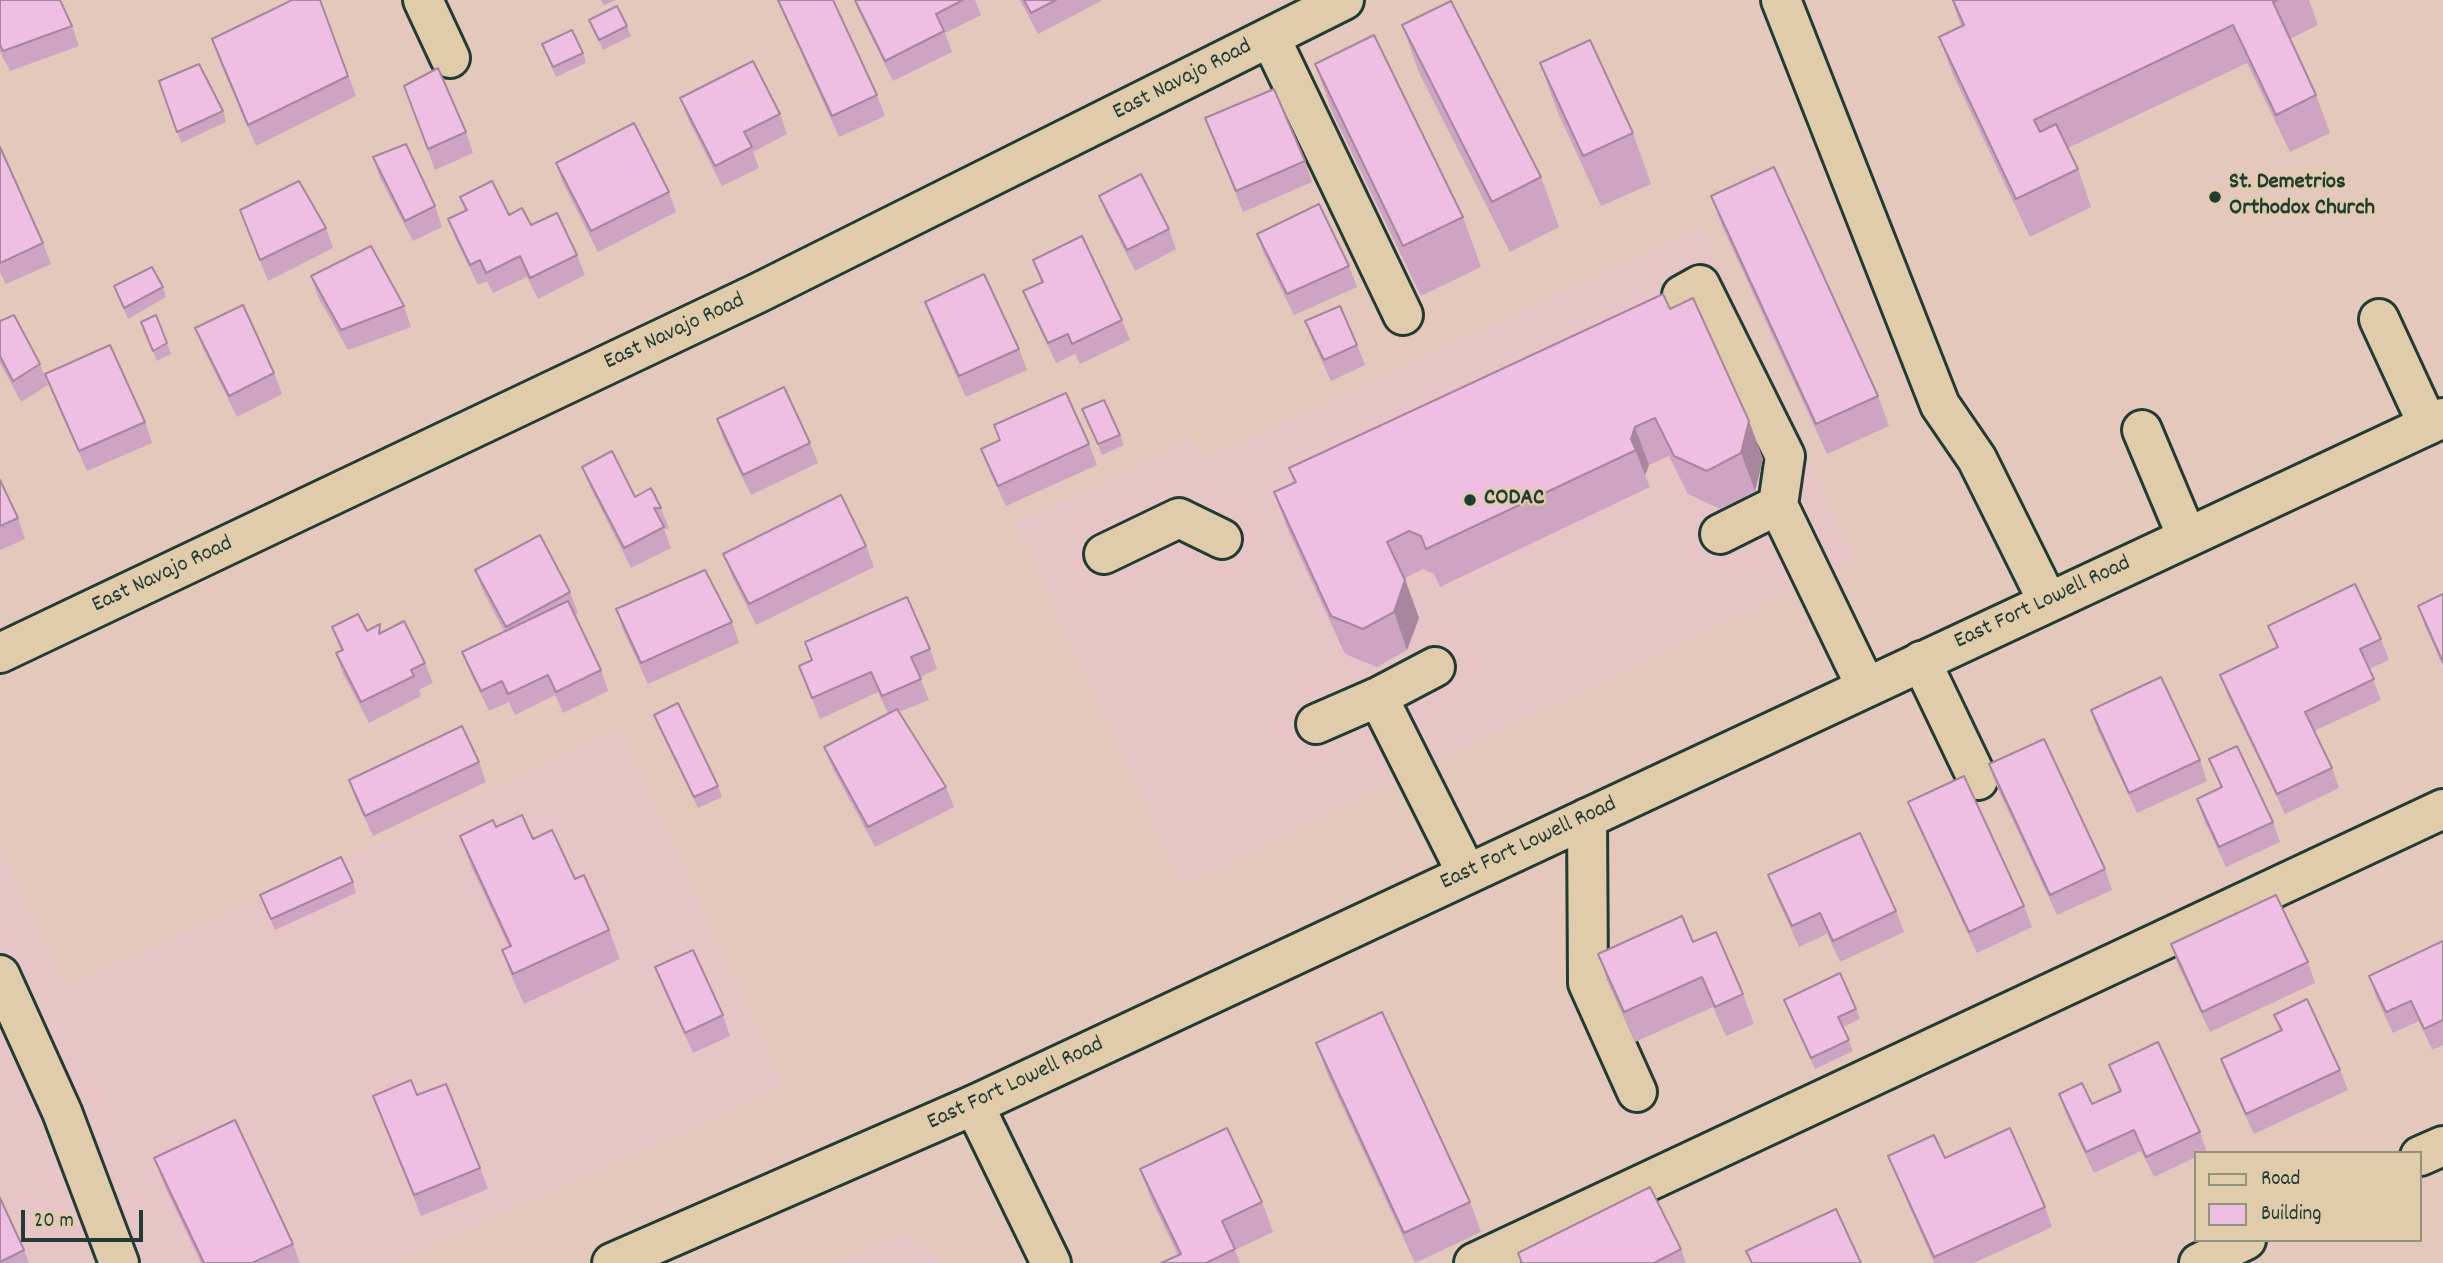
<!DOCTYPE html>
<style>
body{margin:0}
#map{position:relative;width:2443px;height:1263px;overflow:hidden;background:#e4c8bc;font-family:Dekko,sans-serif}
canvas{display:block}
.legend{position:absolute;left:2194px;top:1151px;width:228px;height:91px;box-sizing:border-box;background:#e0ccab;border:2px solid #93937b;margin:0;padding:9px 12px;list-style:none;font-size:21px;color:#1f3d34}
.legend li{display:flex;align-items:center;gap:14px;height:35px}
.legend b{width:35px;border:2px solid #93937b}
.scale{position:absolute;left:21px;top:1210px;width:122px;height:32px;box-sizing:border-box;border:4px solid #1f3d34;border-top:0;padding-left:9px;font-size:21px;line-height:24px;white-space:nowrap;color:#1f3d34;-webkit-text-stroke:5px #e0ccab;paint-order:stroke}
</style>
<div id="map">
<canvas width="2443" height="1263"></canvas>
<ul class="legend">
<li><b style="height:9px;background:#e0ccab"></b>Road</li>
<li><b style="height:19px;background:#eebfe2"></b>Building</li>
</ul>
<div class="scale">20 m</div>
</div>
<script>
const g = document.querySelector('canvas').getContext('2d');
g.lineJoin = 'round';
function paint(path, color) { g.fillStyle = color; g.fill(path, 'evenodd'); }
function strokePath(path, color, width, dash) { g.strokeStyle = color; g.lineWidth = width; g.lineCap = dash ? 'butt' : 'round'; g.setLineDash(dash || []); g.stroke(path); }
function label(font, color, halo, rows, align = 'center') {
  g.font = font + ' Dekko,sans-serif'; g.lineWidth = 5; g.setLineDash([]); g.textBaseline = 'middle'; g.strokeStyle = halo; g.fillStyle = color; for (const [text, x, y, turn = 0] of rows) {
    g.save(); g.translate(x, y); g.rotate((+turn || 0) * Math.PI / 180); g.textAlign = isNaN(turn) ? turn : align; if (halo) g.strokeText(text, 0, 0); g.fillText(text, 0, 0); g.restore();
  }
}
paint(new Path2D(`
 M1701,226L1856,559L1182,886L1015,523L1191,439L1201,460Z
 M620,727L784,1085L764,1096L396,1263H0V846L66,985L369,848Z
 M898,1234L929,1245L941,1263H835Z`), '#e7c5c7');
const minor = new Path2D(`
 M423,0L450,58
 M1781,0L1940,405L1977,459L2048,602
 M1270,37L1403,315
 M1682,295L1700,285L1785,456L1778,505L1866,687
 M2379,319L2428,425
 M2142,430L2187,537
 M1720,534L1778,505
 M1104,554L1179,518L1222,539
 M0,653L758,293L1344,0
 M1921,661L1978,780
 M1435,667L1378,697L1467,874
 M1316,724L1378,697
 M1587,818L1588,983L1637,1092
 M0,975L62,1112L119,1263
 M974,1105L1051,1263
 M2420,1156L2443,1146
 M1474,1263L2443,809
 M2199,1263L2246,1240`);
const major = new Path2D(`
 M612,1263L974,1105L2443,418`);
strokePath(minor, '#1f3d34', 44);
strokePath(major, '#1f3d34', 44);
strokePath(minor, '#e0ccab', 38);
strokePath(major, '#e0ccab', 38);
paint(new Path2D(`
 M0,0L72,26L79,46L10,71L0,52Z
 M320,0L356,96L256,146L219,60L212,39Z
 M601,0H616L604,5Z
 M777,0H833L877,95L885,116L839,137Z
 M854,0H975L981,15L945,33L952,52L893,81L858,10Z
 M1020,0H1101V1L1038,34Z
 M1952,0H2309L2318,25L2290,39L2316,95L2330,133L2290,152L2247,63L2068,148L2078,169L2091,207L2030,237L1953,75L1939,37L1961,26Z
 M589,20L627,26L631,36L603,50Z
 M1402,25L1541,177L1559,227L1510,252L1420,75Z
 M542,44L583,53L586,63L556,77Z
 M1540,63L1633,133L1651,184L1601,206L1558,113Z
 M1315,64L1463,217L1481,267L1421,296L1333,114Z
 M159,81L223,111L226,122L181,143Z
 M404,86L466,132L473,153L435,170Z
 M680,98L780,114L787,134L753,152L759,168L722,186L688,119Z
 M1205,118L1305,161L1312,182L1243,212Z
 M0,147L43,243L51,264L6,284L0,272Z
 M373,157L435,206L442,227L413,241L380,178Z
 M556,163L669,192L676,212L598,252L563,183Z
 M1099,196L1169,229L1176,249L1135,271L1107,216Z
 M1711,196L1878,396L1889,426L1827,454L1722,226Z
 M460,197L509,215L531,225L577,255L585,275L538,299L527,277L493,293L487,281L478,285L456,240L448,219L465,211Z
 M240,210L326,228L333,248L268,281Z
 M1257,234L1349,266L1357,287L1294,315L1264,254Z
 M1033,260L1122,320L1130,340L1080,364L1075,354L1056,363L1031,311L1023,291L1041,282Z
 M311,276L404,306L411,327L348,350L318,297Z
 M114,286L163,287L166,297L128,319Z
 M925,302L1019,349L1027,370L966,397L932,322Z
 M1670,309L1749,421L1763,459L1755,491L1720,509L1688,494L1669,456L1649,465L1645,475L1650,487L1440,587L1434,574L1423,569L1405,578L1419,618L1407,650L1377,667L1345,654L1288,530L1274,492L1294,483L1289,468Z
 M156,315L171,354L157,361L141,322Z
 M0,321L40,364L48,385L21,402L0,363Z
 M1305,321L1357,345L1365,365L1331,381L1313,342Z
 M195,328L274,373L282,394L237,417L203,348Z
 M45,374L145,422L152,443L87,471L53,395Z
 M1082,409L1120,435L1124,445L1102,455Z
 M717,419L810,443L818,463L751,495L724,440Z
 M994,425L1089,444L1097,465L1006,506L989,470L981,449L1000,441Z
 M582,467L635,497L661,508L669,529H664L671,548L631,568L590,487Z
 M0,480L18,518L25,539L0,550Z
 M866,546L874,567L756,625L731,574L723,554Z
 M475,570L570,592L578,613L574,615L601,670L608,691L563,713L555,695L515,715L509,702L489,711L470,672L462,652L504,631L483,591Z
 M2443,594V666L2425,626L2418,606Z
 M616,609L732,622L739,643L648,684L623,630Z
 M2268,626L2381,639L2389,660L2369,669L2381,700L2314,731L2332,768L2339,788L2285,814L2228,696L2220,675L2277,648Z
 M332,627L383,632L425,663L433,683L419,690L421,696L369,723L343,674L336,653L341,651Z
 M805,642L930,649L937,669L920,677L929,700L899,712L946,787L954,807L875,847L832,767L824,747L888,714L878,692L820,719L799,666L811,660Z
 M2091,710L2200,760L2207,781L2137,813L2098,731Z
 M654,715L718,786L722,797L698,808L658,726Z
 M2209,759L2273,822L2280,842L2226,867L2204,820L2197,799L2221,788Z
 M479,762L486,782L373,836L356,800L349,780Z
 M1989,764L2105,869L2112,890L2057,915L1996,785Z
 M1908,802L2024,906L2032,927L1977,953L1916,822Z
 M496,827L533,839L575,879L609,930L620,959L524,1004L513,980L502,950L509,947L471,866L460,836Z
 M1768,875L1896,911L1904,932L1840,962L1827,934L1799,947L1776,896Z
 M353,882L356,893L275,930L260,895Z
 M2443,941V1045L2432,1050L2419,1021L2393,1033L2376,997L2369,976Z
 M1693,942L1743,994L1754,1024L1726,1036L1713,1007L1635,1042L1609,984L1598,954Z
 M2171,944L2308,962L2315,983L2210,1032L2178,965Z
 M655,967L723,1015L730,1036L693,1053L663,988Z
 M1784,1000L1856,1009L1860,1019L1843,1027L1853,1051L1815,1069Z
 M2274,1015L2340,1070L2348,1090L2254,1134L2228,1079L2221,1059L2280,1031Z
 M1316,1043L1470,1202L1481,1232L1415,1263L1327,1073Z
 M2109,1065L2200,1132L2207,1152L2196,1153V1157L2154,1177L2141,1151L2094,1173L2066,1114L2059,1094L2092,1104L2119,1092Z
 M417,1095L480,1168L488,1189L421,1216L373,1096Z
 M1888,1156L1945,1158L2045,1207L2052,1227L1974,1263H1934L1896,1176Z
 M154,1158L293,1244L300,1263H201L165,1187Z
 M1140,1169L1262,1202L1273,1232L1235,1250L1240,1263H1161L1178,1255L1151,1199Z
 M0,1198L24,1250L29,1263H0Z
 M1681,1249L1686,1263H1521L1518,1253Z`), '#cda4c2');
paint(new Path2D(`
 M1749,421L1763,459L1755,491L1741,453Z
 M1635,427L1649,465L1645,475L1631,439Z
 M1405,580L1419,618L1407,650L1394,612Z`), '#a7869e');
const building = new Path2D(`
 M0,0H60L72,26L3,51L0,45Z
 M292,0H320L348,76L248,125L212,39Z
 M778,0H833L877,95L832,116Z
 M855,0H963L936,14L944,31L885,61Z
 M1024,0H1056L1031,13Z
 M1953,0H2278L2273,2L2316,95L2276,115L2233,25L2034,120L2040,132L2056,124L2078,169L2016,199L1939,37L1964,25Z
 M1451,1L1541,177L1492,202L1402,25Z
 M617,6L627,26L599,40L589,20Z
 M572,30L583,53L553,67L542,44Z
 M1374,35L1463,217L1403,246L1315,64Z
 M1590,40L1633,133L1583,156L1540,63Z
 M753,61L780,114L744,132L752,147L715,166L680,98Z
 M199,64L223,111L177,132L159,81Z
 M438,68L466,132L428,149L404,86Z
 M1274,89L1305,161L1236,191L1205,118Z
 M634,123L669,192L591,231L556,163Z
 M406,144L435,206L405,221L373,157Z
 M0,147L43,243L0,263Z
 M1774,167L1878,396L1816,424L1711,196Z
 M1141,174L1169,229L1127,250L1099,196Z
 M299,181L326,228L260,260L240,210Z
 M492,181L509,215L522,208L531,225L557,213L577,255L530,278L520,256L486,273L480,260L470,265L448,219L467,210L460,197Z
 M1319,204L1349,266L1287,294L1257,234Z
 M1082,236L1122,320L1072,344L1068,334L1048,343L1023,291L1043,282L1033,260Z
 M371,246L404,306L341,330L311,276Z
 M152,267L163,287L124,308L114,286Z
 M984,274L1019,349L959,376L925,302Z
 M1663,294L1670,309L1693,298L1749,421L1741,453L1707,471L1674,456L1655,418L1635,427L1631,439L1636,450L1426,549L1421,536L1409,531L1387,542L1405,580L1394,612L1363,629L1331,616L1274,492L1296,482L1289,468Z
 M243,305L274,373L229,396L195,328Z
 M1340,306L1357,345L1324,360L1305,321Z
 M14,315L40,364L13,381L0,356V321Z
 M156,315L167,343L153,351L141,322Z
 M110,345L145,422L79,451L45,374Z
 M784,387L810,443L743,475L717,419Z
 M1066,393L1089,444L998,486L981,449L1000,440L994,425Z
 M1104,400L1120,435L1098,444L1082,409Z
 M612,451L635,497L651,488L661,508H654L664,527L624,548L582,467Z
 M0,480L18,518L0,526Z
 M841,495L866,546L749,604L723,554Z
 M540,535L570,592L506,627L475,570Z
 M705,570L732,622L641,663L616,609Z
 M2355,584L2381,639L2360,649L2374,679L2305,712L2332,768L2277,794L2220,675L2278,647L2268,626Z
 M2443,594V662L2418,606Z
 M907,597L930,649L911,657L921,679L882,696L871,672L812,698L799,666L812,660L805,642Z
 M568,601L601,670L556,692L548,675L508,694L502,681L481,691L462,652Z
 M358,614L367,631L380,624L379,634L404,621L425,663L411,670L414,676L361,702L336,653L343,650L332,627Z
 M2161,677L2200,760L2129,793L2091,710Z
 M678,703L718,786L694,797L654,715Z
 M897,709L946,787L868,827L824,747Z
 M462,726L479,762L365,816L349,780Z
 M2044,739L2105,869L2050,895L1989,764Z
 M2237,746L2273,822L2219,847L2197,799L2222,787L2209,759Z
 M1964,776L2024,906L1969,932L1908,802Z
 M522,815L533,839L552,830L575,879L584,875L609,930L513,974L502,950L511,946L460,836L493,820L496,827Z
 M1860,833L1896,911L1833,941L1820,913L1792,926L1768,875Z
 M341,857L353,882L271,919L260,895Z
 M2276,895L2308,962L2202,1012L2171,944Z
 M1682,916L1693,942L1716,932L1743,994L1715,1007L1702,977L1624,1012L1598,954Z
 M2443,941V1020L2424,1029L2411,1001L2386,1012L2369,976Z
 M693,950L723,1015L685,1033L655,967Z
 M1840,973L1856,1009L1838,1017L1849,1040L1811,1058L1784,1000Z
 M2307,999L2340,1070L2246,1114L2221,1059L2282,1030L2274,1015Z
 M1382,1012L1470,1202L1404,1233L1316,1043Z
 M2158,1042L2200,1132L2146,1157L2134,1130L2086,1152L2059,1094L2082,1083L2092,1104L2121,1091L2109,1065Z
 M411,1080L417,1095L446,1084L480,1168L414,1195L373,1096Z
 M235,1120L293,1244L252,1263H204L154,1158Z
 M1227,1128L1262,1202L1222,1221L1235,1249L1206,1263H1161L1181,1254L1140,1169Z
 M2010,1128L2045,1207L1934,1257L1888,1156L1934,1135L1945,1158Z
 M1650,1187L1681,1249L1654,1263H1522L1518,1253Z
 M0,1198L24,1250L0,1262Z
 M1836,1209L1861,1263H1752L1746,1251Z`);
paint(building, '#eebfe2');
strokePath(building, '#a7869e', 2);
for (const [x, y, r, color] of [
 [2215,197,7,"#1f3d34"],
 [1470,500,7,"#1f3d34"]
]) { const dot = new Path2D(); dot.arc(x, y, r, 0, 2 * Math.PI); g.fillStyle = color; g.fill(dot); strokePath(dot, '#e0ccab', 2.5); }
label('23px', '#1f3d34', '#e0ccab', [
 ["East Navajo Road",1183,81,-27],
 ["East Navajo Road",675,333,-25],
 ["East Navajo Road",163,576,-25],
 ["East Fort Lowell Road",2043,604,-25],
 ["East Fort Lowell Road",1529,845,-25],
 ["East Fort Lowell Road",1016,1085,-25]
]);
label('bold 23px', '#1f3d34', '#e0ccab', [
 ["St. Demetrios",2229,184],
 ["Orthodox Church",2229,210],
 ["CODAC",1484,500]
], 'left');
</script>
